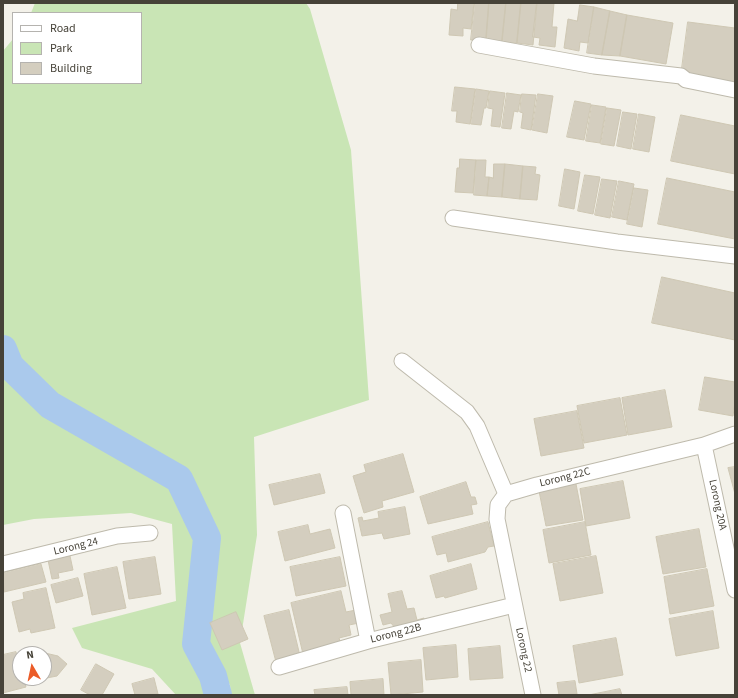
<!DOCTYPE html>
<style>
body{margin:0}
#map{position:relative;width:738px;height:698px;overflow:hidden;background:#f3f1e9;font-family:"Source Sans 3",sans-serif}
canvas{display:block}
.frame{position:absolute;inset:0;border:4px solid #464238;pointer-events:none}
.legend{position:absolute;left:12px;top:12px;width:130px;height:72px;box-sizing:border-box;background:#fff;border:1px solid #b5b3af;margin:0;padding:5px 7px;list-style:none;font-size:12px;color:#464238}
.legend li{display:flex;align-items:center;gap:8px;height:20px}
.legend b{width:20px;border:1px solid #b5b3af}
.north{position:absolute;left:12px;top:646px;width:40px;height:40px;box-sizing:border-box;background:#fff;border:1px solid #b5b3af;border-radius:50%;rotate:351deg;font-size:11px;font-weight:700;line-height:16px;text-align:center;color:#464238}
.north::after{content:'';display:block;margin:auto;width:14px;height:18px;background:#eb5c28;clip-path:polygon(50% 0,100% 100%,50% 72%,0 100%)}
</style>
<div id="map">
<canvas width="738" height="698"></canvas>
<div class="frame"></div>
<ul class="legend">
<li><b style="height:5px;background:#fff"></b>Road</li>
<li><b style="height:11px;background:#c9e5b5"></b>Park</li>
<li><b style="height:11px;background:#d4cebf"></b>Building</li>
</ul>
<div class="north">N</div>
</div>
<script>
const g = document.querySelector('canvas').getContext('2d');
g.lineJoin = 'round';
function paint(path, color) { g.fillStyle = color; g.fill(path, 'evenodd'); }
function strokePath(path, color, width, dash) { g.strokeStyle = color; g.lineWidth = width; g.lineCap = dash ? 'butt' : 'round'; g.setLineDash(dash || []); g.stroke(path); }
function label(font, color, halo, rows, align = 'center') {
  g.font = font + ' "Source Sans 3",sans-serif'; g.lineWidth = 3; g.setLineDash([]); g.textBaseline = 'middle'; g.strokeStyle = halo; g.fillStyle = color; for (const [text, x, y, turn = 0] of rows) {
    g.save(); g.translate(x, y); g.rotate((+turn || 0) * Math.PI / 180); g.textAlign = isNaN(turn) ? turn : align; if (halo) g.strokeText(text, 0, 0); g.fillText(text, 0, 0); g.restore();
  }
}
paint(new Path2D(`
 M35,3H306L310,9L351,150L369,400L254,437L257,535L240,643L255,695H231L230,685L201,634L211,541L209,538L204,539L200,544L186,643L208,684L210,695H176L152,669L82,648L72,628L176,601L172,524L131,513L34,519L3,525V51L13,39V83H141V13H31Z`), '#c9e5b5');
strokePath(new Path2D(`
 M3,349L10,366L50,405L179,479L207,538L196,644L213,676L218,695`), '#aac9ec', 28);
const building = new Path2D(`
 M458,3H474L471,29L463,28V36L449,35L451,9L457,10Z
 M475,3H489L486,41L471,40Z
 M489,3H506L502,42L486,41Z
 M506,3H521L517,43L502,42Z
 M521,3H537L533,45L517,43Z
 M537,3H554L552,27H557L555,47L539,45L540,38L533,37Z
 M580,5L594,7L588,43L580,42L579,51L564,48L568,19L577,21Z
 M594,7L610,11L602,55L587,53Z
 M610,11L627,15L620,56L602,55Z
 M627,15L673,23L666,64L620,56Z
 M688,22L735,28V83L681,76Z
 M455,87L475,89L470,124L456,122L457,111H452Z
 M476,89L489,91L486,108H484L481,125L471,124Z
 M490,91L505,93L500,127L491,126L493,109L488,108Z
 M507,93L521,95L518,112L514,111L511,129L502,128Z
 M522,94L536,95L531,130L521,128L523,113L520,112Z
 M538,94L553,96L547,133L532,130Z
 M575,101L591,104L584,140L567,137Z
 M592,105L606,107L600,143L586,141Z
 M607,108L621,110L614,146L601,144Z
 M623,112L637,114L631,149L617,146Z
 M639,114L655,117L649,152L633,149Z
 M681,115L735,126V174L671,161Z
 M460,159L476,160L473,193L455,192L457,168H459Z
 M476,160H486L485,177H489L487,196L474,195Z
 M494,164H505L502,197L487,196L489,177L493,178Z
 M505,164L523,166L520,199L502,197Z
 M523,166L536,167L535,174L540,175L537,200L520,199Z
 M565,169L580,172L574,209L559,206Z
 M585,175L600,177L593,214L578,211Z
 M667,178L735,192V239L658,224Z
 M602,179L617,181L610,218L595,215Z
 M619,181L634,184L627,220L612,217Z
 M634,188L648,190L642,227L627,224Z
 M662,277L735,293V340L652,323Z
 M705,377L735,382V402L733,416L699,410Z
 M665,390L672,427L628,435L622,398Z
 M620,398L627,435L584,443L577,406Z
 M577,411L584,448L541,456L534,419Z
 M403,454L414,492L382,501L383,507L364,513L353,476L366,472L364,465Z
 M735,467V494L728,468Z
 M320,474L325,493L274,505L269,485Z
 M623,481L630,518L586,526L580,489Z
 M466,482L471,497H475L477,504L471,505L473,514L428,524L420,497Z
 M576,484L583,520L546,526L539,491Z
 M405,507L410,534L384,539L382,533L362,536L358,518L362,517L363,521L379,518L378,512Z
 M488,522L494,546L488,547L485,552L448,562L446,553L437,555L432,537Z
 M585,522L591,555L549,563L543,530Z
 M308,525L310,534L330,529L335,548L285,561L278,532Z
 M699,529L706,567L663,574L656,537Z
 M70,556L73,570L58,573L59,578L52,579L48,560Z
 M596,556L603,593L560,601L553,564Z
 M155,557L161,594L129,599L123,562Z
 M340,557L346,586L296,596L290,567Z
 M41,564L46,582L4,592L3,573Z
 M471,564L477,589L445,598L444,596L436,598L430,576Z
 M117,567L126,608L92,615L84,574Z
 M707,569L714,606L670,614L664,577Z
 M78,578L83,596L56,603L51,585Z
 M46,588L55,628L31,633L30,629L19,632L12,602L24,599L23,593Z
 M341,591L346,612L356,610L359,623L349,625L351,635L339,638L341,644L303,654L291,603Z
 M402,591L407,609L414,608L417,620L424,618V620L395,628L391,623L383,625L380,615L392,612L388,594Z
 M289,610L300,656L276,662L264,616Z
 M713,611L719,648L676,656L669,619Z
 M236,612L248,639L222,650L210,623Z
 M616,638L623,675L579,683L573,646Z
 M456,645L458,677L426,680L423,648Z
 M500,646L503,678L470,680L468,649Z
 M16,652L20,667V678H23L26,687L3,693V655Z
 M31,653H45L58,656L67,664L57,676L26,682L25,678H44V654H25Z
 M421,660L423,692L391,695L388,663Z
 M96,664L114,674L102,695H90L81,690Z
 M154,678L158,694L135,695L132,684Z
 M383,679L384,695H351L350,682Z
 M575,681L577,694L559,695L557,683Z
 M347,687L348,695H315L314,690Z
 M620,689L622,695H589Z`);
paint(building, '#d4cebf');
strokePath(building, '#cec7b3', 1);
const minor = new Path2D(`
 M479,45L594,66L681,76L686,80L735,90
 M453,218L617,242L735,256
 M402,361L467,412L477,426L506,494
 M704,445L735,590
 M343,513L368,641
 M3,564L117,536L150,533
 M279,667L368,641L514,605
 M533,695L497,519L498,505L506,494L537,485L704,445L735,434`);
strokePath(minor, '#bebaac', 17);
strokePath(minor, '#fff', 15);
label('11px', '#464238', '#fff', [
 ["Lorong 22C",565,478,-14],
 ["Lorong 20A",717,505,78],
 ["Lorong 24",76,547,-14],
 ["Lorong 22B",396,634,-14],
 ["Lorong 22",523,650,78]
]);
</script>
